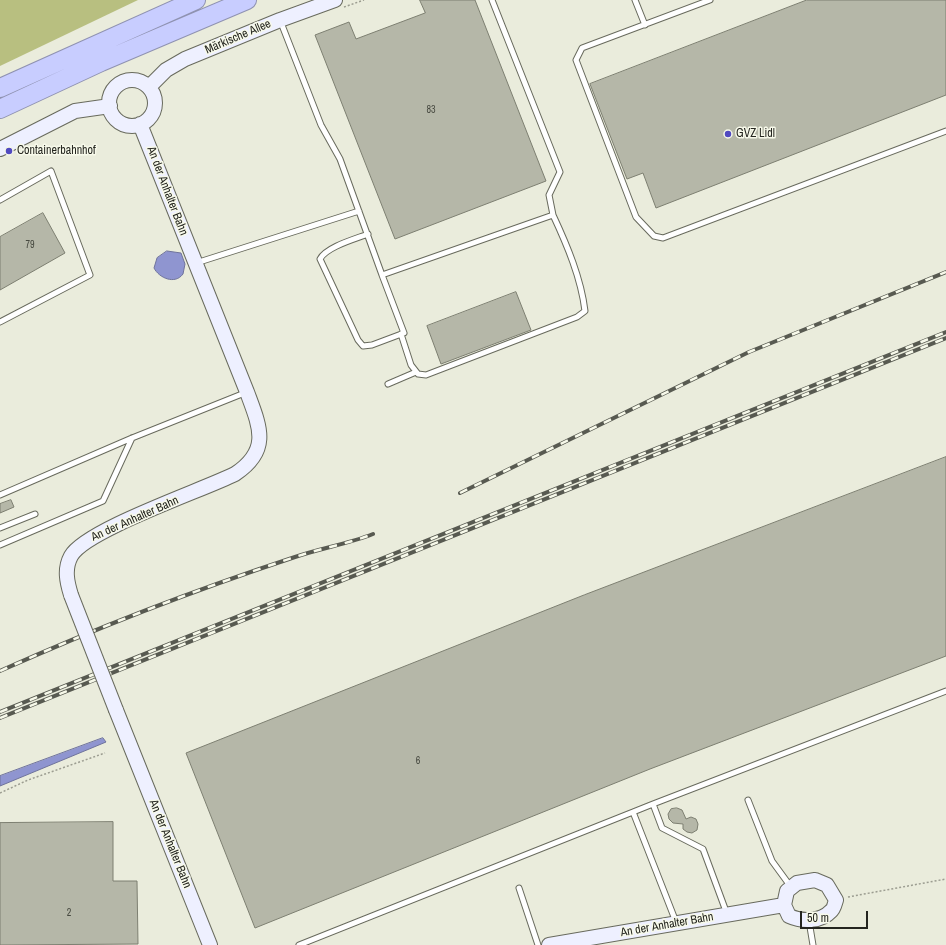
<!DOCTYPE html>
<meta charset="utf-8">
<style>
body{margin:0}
#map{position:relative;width:946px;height:945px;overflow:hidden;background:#eaecdc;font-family:"Archivo Narrow",sans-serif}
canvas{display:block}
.scale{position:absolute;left:800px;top:911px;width:68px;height:18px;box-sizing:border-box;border:2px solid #24251f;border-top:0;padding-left:5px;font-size:12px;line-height:14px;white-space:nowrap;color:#24251f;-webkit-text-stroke:3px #f7f9ea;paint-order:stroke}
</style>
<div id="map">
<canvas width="946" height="945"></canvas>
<div class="scale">50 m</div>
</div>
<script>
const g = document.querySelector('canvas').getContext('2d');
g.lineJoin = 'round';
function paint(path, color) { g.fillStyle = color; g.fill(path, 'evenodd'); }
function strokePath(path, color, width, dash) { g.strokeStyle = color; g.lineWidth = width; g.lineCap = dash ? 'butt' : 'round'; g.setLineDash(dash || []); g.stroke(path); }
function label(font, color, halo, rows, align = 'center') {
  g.font = font + ' "Archivo Narrow",sans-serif'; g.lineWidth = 3; g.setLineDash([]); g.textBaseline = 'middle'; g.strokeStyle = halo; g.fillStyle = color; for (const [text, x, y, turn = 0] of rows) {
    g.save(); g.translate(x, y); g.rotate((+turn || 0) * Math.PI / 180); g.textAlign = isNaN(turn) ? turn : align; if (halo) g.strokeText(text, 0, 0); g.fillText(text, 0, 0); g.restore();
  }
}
paint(new Path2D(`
 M0,0H138L0,66Z`), '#b8bf80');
const water = new Path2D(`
 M167,251L181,253L185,264L183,274C175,285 159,278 154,268L157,258Z
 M103,738L106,742L0,786V776Z`);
paint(water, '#8f95d0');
strokePath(water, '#6f739b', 1);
const building = new Path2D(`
 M420,0H475L546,181L395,239L315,35L349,22L356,39L425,13Z
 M807,0H946V95L656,208L643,173L627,179L590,84Z
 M43,213L65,253L0,290V237Z
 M516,292L531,330L441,364L427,326Z
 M946,457V656L650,769L255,928L186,753L584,595Z
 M11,500L14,507L0,513V504Z
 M677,808L682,810L686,819L691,817L696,819L698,824L697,830L692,833L687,832L683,829V824L673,823L669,819L668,814L671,809Z
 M113,822V881H137L138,944L0,945V823Z`);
paint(building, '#b5b7a8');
strokePath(building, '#7d7f71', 1);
const lane = new Path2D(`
 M635,0L645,25
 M710,0L582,48L576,60L636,217L654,236L663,238L946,131
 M280,20L321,125L340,159L382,275L553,215L549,195L560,172L492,0
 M0,200L51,171L90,275L0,322
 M368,234C355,239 326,247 320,259L358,340L363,346L372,345L404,333L382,275
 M196,263L359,211
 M401,334L411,365L418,374L426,375L577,317L585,311C581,278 567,245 553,215
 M388,384L416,372
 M0,495L132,438L247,392
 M0,528L35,514
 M0,545L103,501L132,438
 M748,800L772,861L791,887
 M653,804L946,691
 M633,812L653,804L662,828L703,849L727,914
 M519,888L538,945
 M809,921L813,945
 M299,945L633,812L676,922`);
const secondary = new Path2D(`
 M109 103a23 23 0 1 1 46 0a23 23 0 1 1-46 0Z
 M149,87L166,70L185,59L280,20L335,0
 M0,149L75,111L110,106
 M71,595C67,582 64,569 71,556C85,530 203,490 235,474C271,450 260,427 247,392L140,124
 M116,710L210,945
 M815,880L827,885L836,900C835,903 834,909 831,911C821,922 802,922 789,916L784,905L787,891L797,883Z
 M549,945L784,905`);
const highway = new Path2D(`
 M0,88L196,0
 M0,109L101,62L247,0`);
strokePath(lane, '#686a5d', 7);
strokePath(secondary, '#686a5d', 16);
strokePath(highway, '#8f92b1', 20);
strokePath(new Path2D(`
 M344,7L364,0
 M0,793L28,780L105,753
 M848,897L946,879`), '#9c9d91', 1.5, [2, 2]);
strokePath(lane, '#fff', 5);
strokePath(secondary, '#eef0ff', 14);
strokePath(highway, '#c8cdff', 18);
const rail = new Path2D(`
 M460,493L749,352L946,272
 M0,671C96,628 195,590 295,557C321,548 348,544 373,534
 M0,712L946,332
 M0,718L946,338`);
strokePath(rail, '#585a51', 4);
strokePath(rail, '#f7f9ea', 2.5, [8]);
const secondaryBridge = new Path2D(`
 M71,595L116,710`);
strokePath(secondaryBridge, '#686a5d', 16, []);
strokePath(secondaryBridge, '#eef0ff', 14);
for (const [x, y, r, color] of [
 [728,134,4,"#5049c0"],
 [9,151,4,"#5049c0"]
]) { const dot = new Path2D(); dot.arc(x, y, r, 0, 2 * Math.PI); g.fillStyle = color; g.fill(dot); strokePath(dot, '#f7f9ea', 1.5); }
label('10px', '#484a41', null, [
 ["83",431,110],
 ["79",30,245],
 ["6",418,761],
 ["2",69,913]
]);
label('12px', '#24251f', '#f7f9ea', [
 ["Märkische Allee",238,37,-23],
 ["An der Anhalter Bahn",167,191,69],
 ["An der Anhalter Bahn",135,519,-24],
 ["An der Anhalter Bahn",170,844,68],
 ["An der Anhalter Bahn",667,925,-10]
]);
label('12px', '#24251f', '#f7f9ea', [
 ["GVZ Lidl",736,134],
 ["Containerbahnhof",17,151]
], 'left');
</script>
